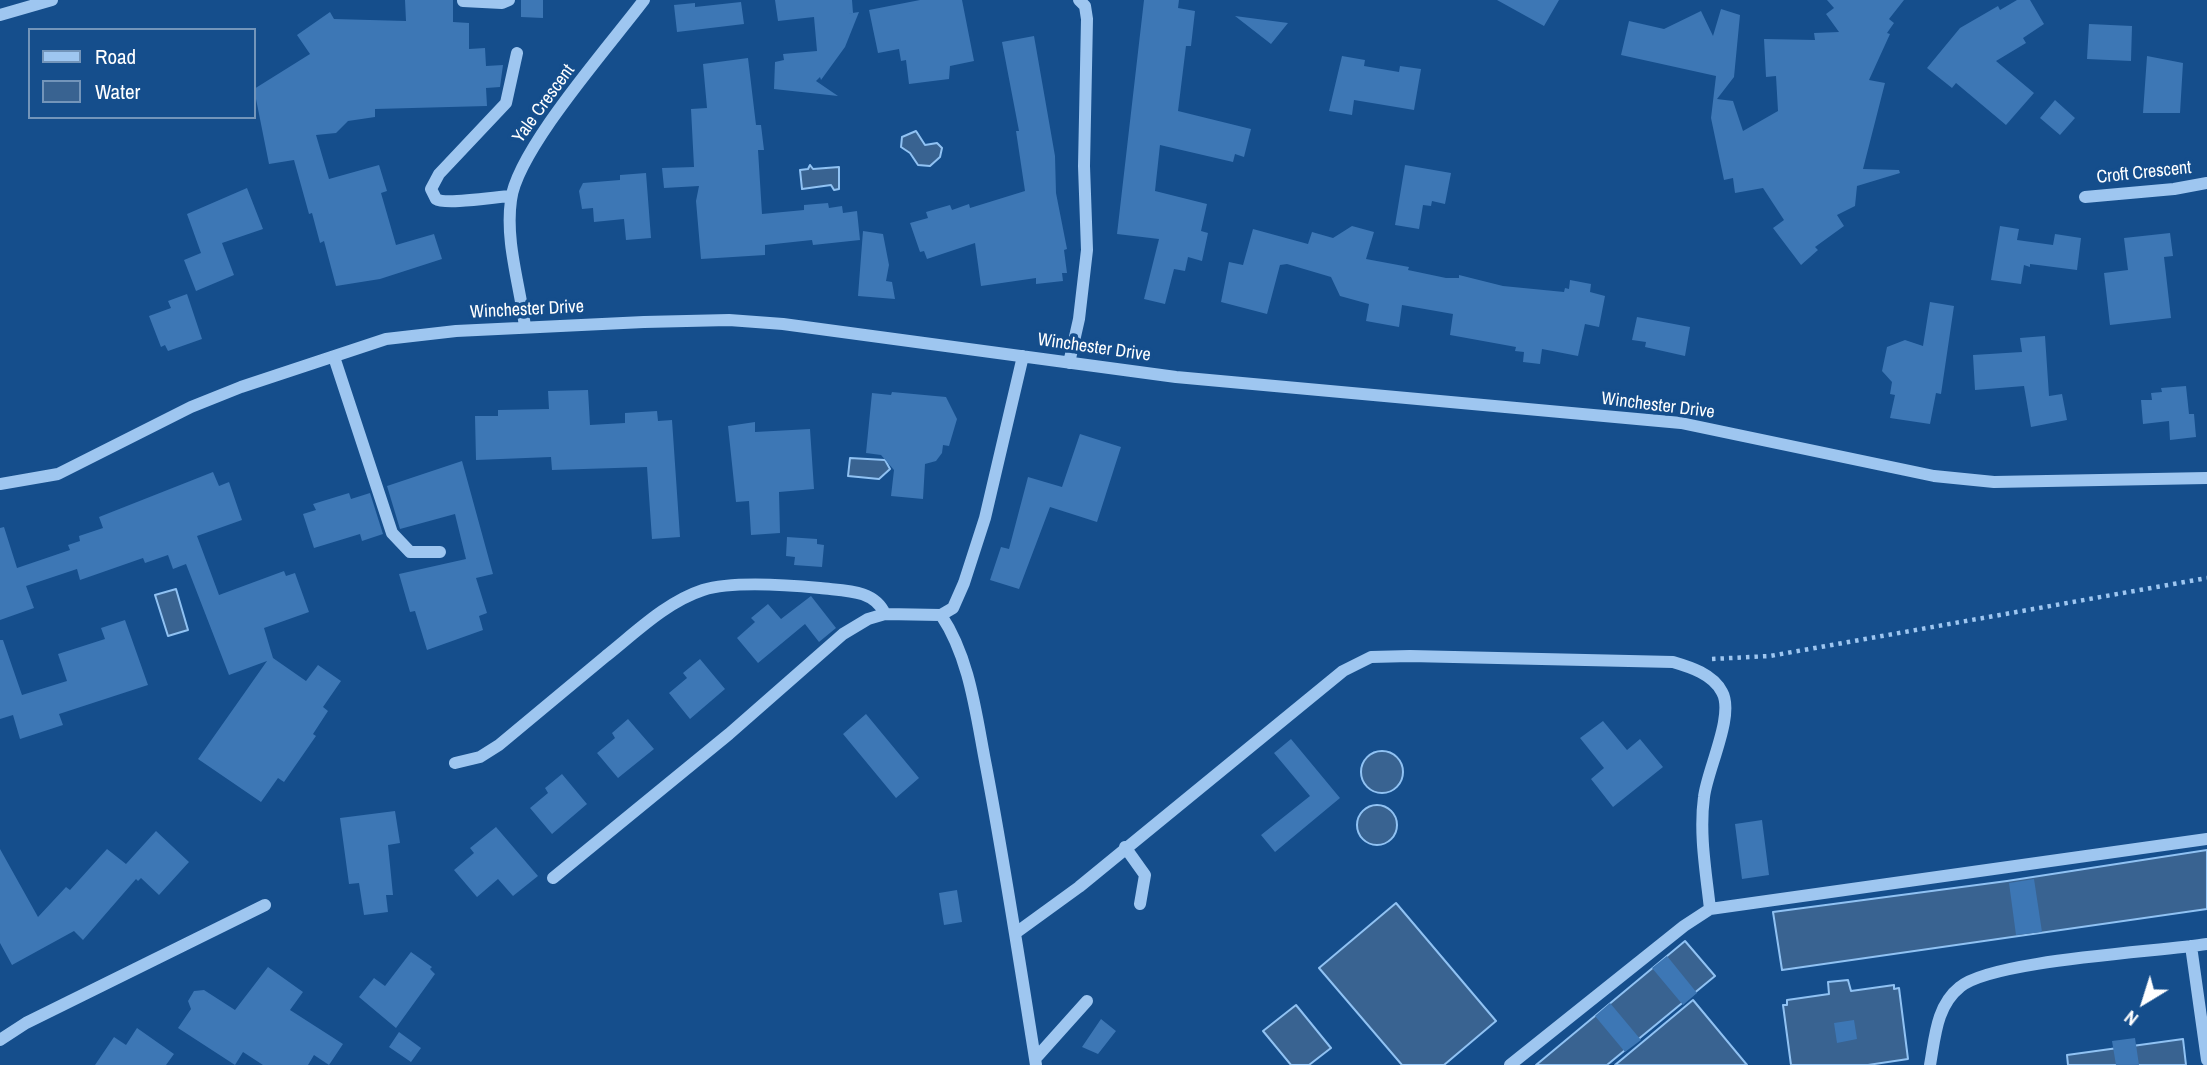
<!DOCTYPE html>
<style>
body{margin:0}
#map{position:relative;width:2207px;height:1065px;overflow:hidden;background:#154e8c;font-family:"Archivo Narrow",sans-serif}
canvas{display:block}
.legend{position:absolute;left:28px;top:28px;width:228px;height:91px;box-sizing:border-box;background:#154e8c;border:2px solid #7395ba;margin:0;padding:9px 12px;list-style:none;font-size:21px;color:#fff}
.legend li{display:flex;align-items:center;gap:14px;height:35px}
.legend b{width:35px;border:2px solid #7395ba}
.north{position:absolute;left:2109px;top:967px;width:70px;height:70px;-webkit-text-stroke:5px #154e8c;paint-order:stroke;rotate:218deg;font-size:19px;font-weight:700;line-height:28px;text-align:center;color:#fff}
.north::after{content:'';display:block;margin:auto;width:24px;height:32px;background:#fff;clip-path:polygon(50% 0,100% 100%,50% 72%,0 100%)}
</style>
<div id="map">
<canvas width="2207" height="1065"></canvas>
<ul class="legend">
<li><b style="height:9px;background:#9ec6f0"></b>Road</li>
<li><b style="height:19px;background:#396391"></b>Water</li>
</ul>
<div class="north">N</div>
</div>
<script>
const g = document.querySelector('canvas').getContext('2d');
g.lineJoin = 'round';
function paint(path, color) { g.fillStyle = color; g.fill(path, 'evenodd'); }
function strokePath(path, color, width, dash) { g.strokeStyle = color; g.lineWidth = width; g.lineCap = dash ? 'butt' : 'round'; g.setLineDash(dash || []); g.stroke(path); }
function label(font, color, halo, rows, align = 'center') {
  g.font = font + ' "Archivo Narrow",sans-serif'; g.lineWidth = 7; g.setLineDash([]); g.textBaseline = 'middle'; g.strokeStyle = halo; g.fillStyle = color; for (const [text, x, y, turn = 0] of rows) {
    g.save(); g.translate(x, y); g.rotate((+turn || 0) * Math.PI / 180); g.textAlign = isNaN(turn) ? turn : align; if (halo) g.strokeText(text, 0, 0); g.fillText(text, 0, 0); g.restore();
  }
}
const water = new Path2D(`
 M916,131L925,145L937,143L942,148L940,157L930,166L918,165L910,153L901,147L902,137Z
 M810,165L813,169L839,167V189L834,190L831,185L802,189L800,170L808,169Z
 M850,458L885,460L890,469L879,479L848,476Z
 M176,589L188,630L168,636L155,595Z
 M1361 772a21 21 0 1 1 42 0a21 21 0 1 1-42 0Z
 M1357 825a20 20 0 1 1 40 0a20 20 0 1 1-40 0Z
 M2207,850V909L1782,970L1773,912L2007,881Z
 M1396,903L1496,1021L1444,1065H1402L1319,968Z
 M1685,941L1715,976L1607,1065H1536Z
 M1848,980L1851,991L1894,985V989L1899,988L1908,1059L1868,1065H1791L1783,1005H1787V1000L1829,994L1828,982Z
 M1693,1000L1747,1065H1615Z
 M1296,1005L1331,1048L1309,1065H1291L1263,1031Z
 M2183,1039L2186,1065H2068L2067,1055Z`);
paint(water, '#396391');
strokePath(water, '#90c2f3', 2);
paint(new Path2D(`
 M405,0H453V22L469,23V49L485,48L486,66L503,65L500,87L486,88L487,106L375,109V117L348,121L336,133L316,135L329,179L379,165L387,191L381,193L396,245L434,234L442,259L380,279L336,286L324,241L320,243L312,213L309,214L294,160L269,164L254,89L310,54L297,35L330,12L334,19L406,21Z
 M521,0H543V18L521,17Z
 M775,0H852L853,13L846,14L859,12L845,47L821,80L820,77L816,81L838,96L774,89L775,62L784,60L783,54L817,51L814,17L778,21Z
 M920,0H962L974,61L950,66L949,79L909,84L906,60L901,61L899,49L878,53L869,10Z
 M1144,0H1179L1178,8L1195,11L1191,46H1186L1178,111L1251,129L1244,157L1235,154L1233,162L1160,145L1155,191L1207,204L1201,231L1208,233L1202,261L1188,257L1185,271L1174,269L1165,304L1144,299L1159,239L1117,234Z
 M1497,0H1559L1544,26Z
 M1827,0H1904L1889,19L1894,23L1887,33L1890,34L1869,80L1885,83L1863,169L1899,170L1900,173L1857,186L1855,206L1837,215L1844,226L1815,247L1818,250L1801,265L1773,228L1784,220L1763,188L1735,193L1733,178L1724,180L1711,118L1716,76L1621,55L1629,21L1664,29L1701,11L1713,36L1721,9L1740,15L1734,77L1717,99L1733,101L1743,131L1778,111L1776,76L1766,77L1764,39L1815,40L1814,33L1839,32L1826,14L1834,8Z
 M2017,0H2030L2044,24L2023,38L2026,43L1996,61L2034,93L2006,125L1956,83L1952,88L1927,68L1960,28L1998,6L2000,10Z
 M741,2L744,24L677,32L674,5L695,3V7Z
 M1235,16L1288,23L1271,44Z
 M2089,24L2132,26L2131,61L2087,59Z
 M1034,36L1055,156L1056,193L1067,249L1064,250L1067,273H1062L1063,281L1036,284V278L981,286L975,243L927,259L924,251L920,252L910,223L928,218L926,212L950,205L952,210L969,204L970,208L1025,191L1016,131H1019L1002,42Z
 M1342,56L1365,60L1364,66L1399,72L1400,66L1421,69L1414,110L1354,100L1352,115L1329,111Z
 M2147,56L2183,63L2180,113H2143Z
 M748,58L756,125H761L764,150H758L762,214L804,210V205L828,203L829,208L842,206L843,213L857,211L860,240L813,245L812,240L765,245V255L701,259L696,201L699,186L664,188L662,168L694,167L691,109L707,108L703,64Z
 M2055,100L2075,118L2060,135L2040,118Z
 M1405,165L1451,173L1445,204L1432,201L1431,206L1423,205L1419,229L1395,225Z
 M646,173L651,238L626,240L624,219L594,222L593,208L582,209L579,191L583,183L620,180V175Z
 M247,188L263,229L222,243L234,275L196,291L184,260L201,253L187,214Z
 M1352,226L1374,232L1366,259L1409,267L1408,270L1446,278H1459V275L1503,286L1564,292L1565,288L1569,289L1570,280L1591,284L1590,292L1605,296L1599,327L1585,324L1578,356L1542,349L1540,364L1523,362L1524,352L1515,351L1516,347L1450,335L1453,314L1402,305L1399,327L1366,321L1369,304L1340,296L1331,277L1287,264L1280,265L1267,314L1221,302L1229,262L1243,265L1253,229L1308,244L1312,232L1333,238Z
 M2000,226L2019,229L2017,240L2053,245L2055,234L2081,238L2077,270L2030,264V267L2024,265L2021,284L1991,280Z
 M863,231L883,234L889,265L886,281L892,282L895,299L858,296Z
 M2170,233L2173,256L2164,257L2171,318L2110,325L2104,273L2128,270L2124,238Z
 M187,294L202,339L168,351L165,345L161,347L149,316L171,308L168,301Z
 M1930,302L1954,306L1941,394L1936,393L1930,424L1890,418L1895,395L1890,394L1892,382L1882,371L1887,347L1905,340L1923,346Z
 M1637,317L1690,327L1685,356L1645,347L1646,342L1632,340Z
 M2045,336L2049,396L2062,394L2067,420L2031,427L2024,386L1975,390L1973,355L2022,352L2020,338Z
 M2186,386L2189,414H2194L2196,437L2170,440L2169,421L2143,424L2141,400H2152L2151,393L2162,392L2161,388Z
 M588,390L590,425L625,423V413L657,411L658,421L672,420L680,537L652,539L647,467L552,470L551,457L476,460L475,416H498V410L549,409L548,391Z
 M892,392L946,397L957,419L949,446L943,445L942,453L936,461L925,464L923,499L891,496L894,470L881,455L866,453L872,393L891,395Z
 M755,422V432L810,429L814,489L779,492L780,533L751,535L749,501L736,502L728,426Z
 M1080,434L1121,447L1097,522L1050,507L1019,589L990,580L1001,547L1009,549L1028,477L1062,487Z
 M462,461L493,574L476,578L487,613L479,616L483,630L427,650L415,611L410,612L399,574L466,559L455,514L400,529L387,486Z
 M213,472L219,486L229,482L242,520L197,536L219,595L284,571L286,576L295,573L309,612L264,628L273,658L306,681L318,665L341,681L323,707L328,711L313,734L316,736L284,782L278,778L261,802L198,759L267,661L229,675L186,564L173,569L168,555L145,563L143,558L80,580L77,569L26,586L34,608L0,620V528L4,527L17,568L70,550L68,545L80,541L79,536L103,528L99,517Z
 M349,493L351,499L370,493L383,534L362,541L360,534L314,548L303,514L316,510L313,504Z
 M787,537L817,539V544L824,545L822,567L794,565L795,557L786,556Z
 M811,596L836,628L819,642L805,624L758,663L737,638L755,622L751,618L768,604L781,619Z
 M125,620L148,685L59,714L63,725L20,739L13,715L0,719V640H3L22,695L67,681L58,654L105,639L101,628Z
 M700,659L725,689L690,719L669,693L687,678L683,673Z
 M866,714L919,778L896,798L843,734Z
 M628,719L654,749L618,778L597,753L615,738L612,733Z
 M1603,721L1627,750L1640,739L1663,767L1613,807L1591,779L1604,768L1580,738Z
 M1291,739L1340,798L1275,852L1261,835L1310,796L1274,753Z
 M562,774L587,804L552,834L530,808L548,793L545,788Z
 M395,811L400,843L388,845L393,895H386L388,912L364,915L359,883L349,884L340,818Z
 M1762,820L1769,875L1742,879L1735,824Z
 M496,827L538,876L513,896L498,879L477,897L454,870L474,853L470,848Z
 M156,831L189,862L159,895L141,878L138,881L136,879L83,940L74,931L12,965L0,943V849L38,917L66,887L70,890L107,849L126,864Z
 M2034,879L2042,932L2016,935L2009,883Z
 M957,890L962,922L944,925L939,893Z
 M411,952L432,967L430,969L435,974L396,1028L359,997L374,978L385,986Z
 M1667,956L1697,993L1683,1005L1652,968Z
 M268,967L303,992L290,1010L343,1044L329,1065L314,1055L308,1065H263L243,1052L235,1065L178,1028L191,1009L188,1001L194,991L204,990L235,1010Z
 M1610,1003L1641,1040L1625,1052L1595,1016Z
 M1101,1019L1116,1031L1098,1054L1082,1047Z
 M1854,1020L1857,1039L1837,1043L1834,1023Z
 M137,1028L174,1054L166,1065H95L114,1037L126,1045Z
 M399,1032L421,1048L411,1062L389,1047Z
 M2135,1038L2139,1065H2116L2112,1041Z`), '#3d77b5');
strokePath(new Path2D(`
 M1712,659L1770,656L2207,578`), '#9ec6f0', 4.5, [3.5, 5]);
strokePath(new Path2D(`
 M463,1L502,3L509,0
 M0,15L52,0
 M511,196C495,197 445,205 436,199L431,189L439,174L506,103L517,53
 M2085,197L2174,189L2207,183
 M525,327C520,285 505,242 511,200C517,150 611,44 644,0
 M334,357L392,533L410,552H440
 M1069,363L1079,319L1087,250L1084,166L1087,19L1085,6L1079,0
 M0,484L58,474L191,407L241,387L386,339L456,331L644,322L729,320L783,324L1176,377L1681,423L1934,476L1994,482L2207,478
 M941,615C970,658 976,715 986,766C1005,866 1020,965 1036,1065
 M455,763L480,757L499,745C534,716 570,686 606,656C635,633 666,602 703,590C732,581 789,585 820,588C844,591 874,589 885,614
 M1125,847L1145,875L1140,904
 M553,878L729,734L843,634L868,619L885,614L941,615L953,608L964,583L985,518L1023,356
 M1017,932L1079,887L1343,671L1371,657L1410,656L1673,662C1690,667 1713,674 1722,692C1735,715 1707,770 1704,797C1699,834 1706,872 1710,909
 M2191,946L2207,1060
 M0,1040L26,1023L265,905
 M1035,1059L1087,1001
 M1510,1065L1684,926L1710,909L2207,839
 M1930,1065C1935,1038 1936,1006 1960,987C1992,960 2156,952 2207,944`), '#9ec6f0', 12);
label('18px', '#fff', '#154e8c', [
 ["Yale Crescent",544,104,-54],
 ["Croft Crescent",2144,173,-6],
 ["Winchester Drive",527,310,-3],
 ["Winchester Drive",1094,348,8],
 ["Winchester Drive",1658,406,7]
]);
</script>
